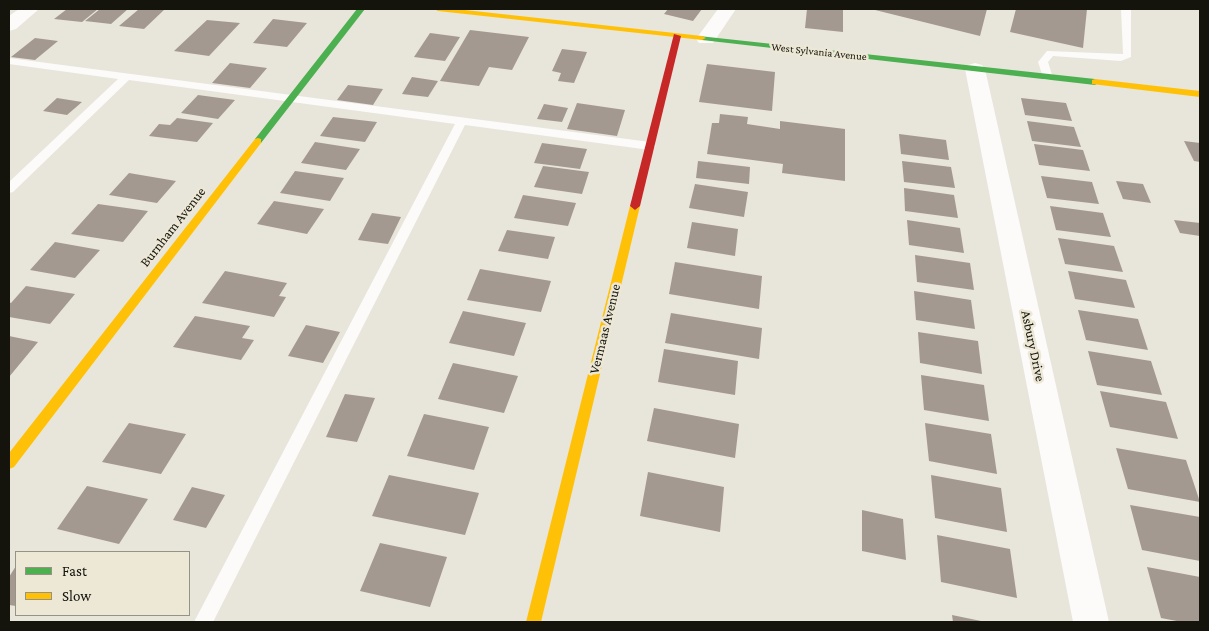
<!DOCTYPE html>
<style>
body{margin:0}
#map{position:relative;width:1209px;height:631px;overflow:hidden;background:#e8e5db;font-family:"Crimson Pro",serif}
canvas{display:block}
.frame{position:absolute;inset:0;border:10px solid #14130c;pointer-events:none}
.legend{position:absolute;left:15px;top:551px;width:175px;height:65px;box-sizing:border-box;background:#ede8d6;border:1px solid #969385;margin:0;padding:6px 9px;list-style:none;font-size:15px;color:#14130c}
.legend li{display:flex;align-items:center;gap:10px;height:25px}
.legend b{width:25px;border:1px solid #969385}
</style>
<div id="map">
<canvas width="1209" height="631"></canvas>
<div class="frame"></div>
<ul class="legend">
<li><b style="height:6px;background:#4caf50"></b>Fast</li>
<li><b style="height:6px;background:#ffc107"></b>Slow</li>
</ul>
</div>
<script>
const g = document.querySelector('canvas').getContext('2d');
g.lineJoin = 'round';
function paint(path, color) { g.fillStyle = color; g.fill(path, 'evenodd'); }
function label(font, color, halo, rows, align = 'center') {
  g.font = font + ' "Crimson Pro",serif'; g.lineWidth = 5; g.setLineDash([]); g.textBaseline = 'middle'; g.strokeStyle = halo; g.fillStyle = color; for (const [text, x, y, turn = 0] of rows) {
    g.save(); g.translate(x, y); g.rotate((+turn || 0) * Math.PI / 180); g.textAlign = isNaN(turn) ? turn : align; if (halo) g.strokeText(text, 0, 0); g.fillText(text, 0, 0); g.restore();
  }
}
paint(new Path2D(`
 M67,9H98L82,22L54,19Z
 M100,9H128L111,24L85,21Z
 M139,9H165L144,29L119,26Z
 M668,9H702L693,21L664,14Z
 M807,9H843V32L805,28Z
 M871,9H987L980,36Z
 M1016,9H1087L1083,48L1010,32Z
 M273,19L307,23L287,47L253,43Z
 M207,20L240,23L209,56L174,51Z
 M470,30L529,37L512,70L489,67L479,86L440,81Z
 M430,33L460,37L445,61L414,57Z
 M35,38L58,41L35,60L11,57Z
 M562,49L587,52L574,83L558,81L561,73L552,71Z
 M230,63L267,68L250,88L212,83Z
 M707,64L775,72L772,111L699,102Z
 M412,77L438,81L428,97L402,94Z
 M348,85L383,89L373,105L337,100Z
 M198,95L235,100L218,119L181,113Z
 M57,98L82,102L67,115L43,111Z
 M1021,98L1066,103L1072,121L1025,115Z
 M577,103L625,110L617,136L567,129Z
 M544,104L568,108L562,122L537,119Z
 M720,114L748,117L747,124L780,129V121L845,129V181L782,173L783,164L707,154L712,123H719Z
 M333,117L377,122L365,142L320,136Z
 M177,118L213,123L197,142L149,136L159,124L170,125Z
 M1027,121L1074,127L1081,147L1032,141Z
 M899,134L946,140L949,160L901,154Z
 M1184,141L1200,143V162L1194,161Z
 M315,142L360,149L346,170L301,163Z
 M542,143L587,149L580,169L534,163Z
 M1034,144L1083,150L1090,171L1039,165Z
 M698,161L750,167L749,184L696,178Z
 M902,161L951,167L955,188L904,182Z
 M543,166L589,172L582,194L534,187Z
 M295,171L344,178L330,201L280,193Z
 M129,173L176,181L157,203L109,195Z
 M1041,176L1092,182L1099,204L1047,198Z
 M1116,181L1143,184L1151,203L1123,199Z
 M695,184L748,192L744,217L689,208Z
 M904,188L954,195L958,218L905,211Z
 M523,195L576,203L568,226L514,218Z
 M274,201L324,209L307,234L257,224Z
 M98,204L148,211L123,242L71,234Z
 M1050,206L1103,213L1111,237L1056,230Z
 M372,213L401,217L388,244L358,240Z
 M907,220L960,228L964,253L909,245Z
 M1174,220L1200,223V236L1180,233Z
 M692,222L738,229L735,256L687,248Z
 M507,230L555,237L548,259L498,251Z
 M1058,238L1114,246L1123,272L1065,264Z
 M55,242L100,250L75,278L30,270Z
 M915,255L970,263L974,290L917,282Z
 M675,262L762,276L759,309L669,294Z
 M480,269L551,281L541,312L467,300Z
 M225,271L287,283L279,296L286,297L274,317L202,303Z
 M1068,271L1126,280L1135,308L1075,299Z
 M26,286L75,294L50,324L9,317V302L11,303Z
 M914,291L971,300L975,329L916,320Z
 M1078,310L1138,319L1148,350L1086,340Z
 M463,311L526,323L514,356L449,343Z
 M671,313L762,328L759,359L665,343Z
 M195,316L250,326L242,338L254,340L241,360L173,347Z
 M306,325L340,332L323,363L288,356Z
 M918,332L978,341L982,374L920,363Z
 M9,336L38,342L9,377Z
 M664,349L738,361L735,395L658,382Z
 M1088,351L1151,361L1162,395L1097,385Z
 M453,363L518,376L504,413L438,399Z
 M921,375L984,385L989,421L924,410Z
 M1100,391L1166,402L1178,439L1110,427Z
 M345,394L375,398L357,442L326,437Z
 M654,408L739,424L735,458L647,441Z
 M424,414L489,427L474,470L407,456Z
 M129,423L186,434L161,474L102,462Z
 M925,423L991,434L997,474L929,461Z
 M1116,448L1186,460L1200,502L1128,489Z
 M648,472L724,487L720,532L640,516Z
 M389,475L479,493L465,535L372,516Z
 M931,475L1001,488L1007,532L935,518Z
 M87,486L148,499L119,544L57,529Z
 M192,487L225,495L206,528L173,520Z
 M1130,505L1200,517V561L1142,550Z
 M862,510L903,519L906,560L862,551Z
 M937,535L1010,549L1017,598L941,582Z
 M380,543L447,557L430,607L360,591Z
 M16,566V606L9,605V577Z
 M1147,567L1200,577V622H1182L1161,618Z
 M952,615L981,621V622H953Z`), '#a49991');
paint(new Path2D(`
 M1121,9H1131V57L1121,61L1053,56L1048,62L1053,78L1052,80H1044L1038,62L1047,51L1123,54Z
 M9,58L650,142L656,146L650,150L465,125L213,622H194L455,124L129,80L13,192L9,193V182L118,79L9,64Z`), '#fcfbfa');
paint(new Path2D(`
 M19,9H39L16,29L9,31V16Z
 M718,9H736L713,43H699L696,39Z
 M975,63L982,65L985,69L1109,622H1073L965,69L968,65Z`), '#fcfbfa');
paint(new Path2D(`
 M357,9H365L261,143H255V139Z
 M699,36L1095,79L1099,82L1095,85L702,40L698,38Z`), '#4caf50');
paint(new Path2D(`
 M434,9H456L702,36L706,38L702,40L438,11Z
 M1095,79L1200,91V97L1092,84V80Z
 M258,138L261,139V143L14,467L9,469V453L255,139Z
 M635,202L640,206L541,622H526L630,206Z`), '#ffc107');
paint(new Path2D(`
 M674,34L681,36L640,206L635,210L630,206Z`), '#c62828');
label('11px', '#14130c', '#ede8d6', [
 ["West Sylvania Avenue",819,52,6]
]);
label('14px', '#14130c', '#ede8d6', [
 ["Burnham Avenue",173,227,-52],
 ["Vermaas Avenue",605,329,-76],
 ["Asbury Drive",1033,346,78]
]);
</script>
